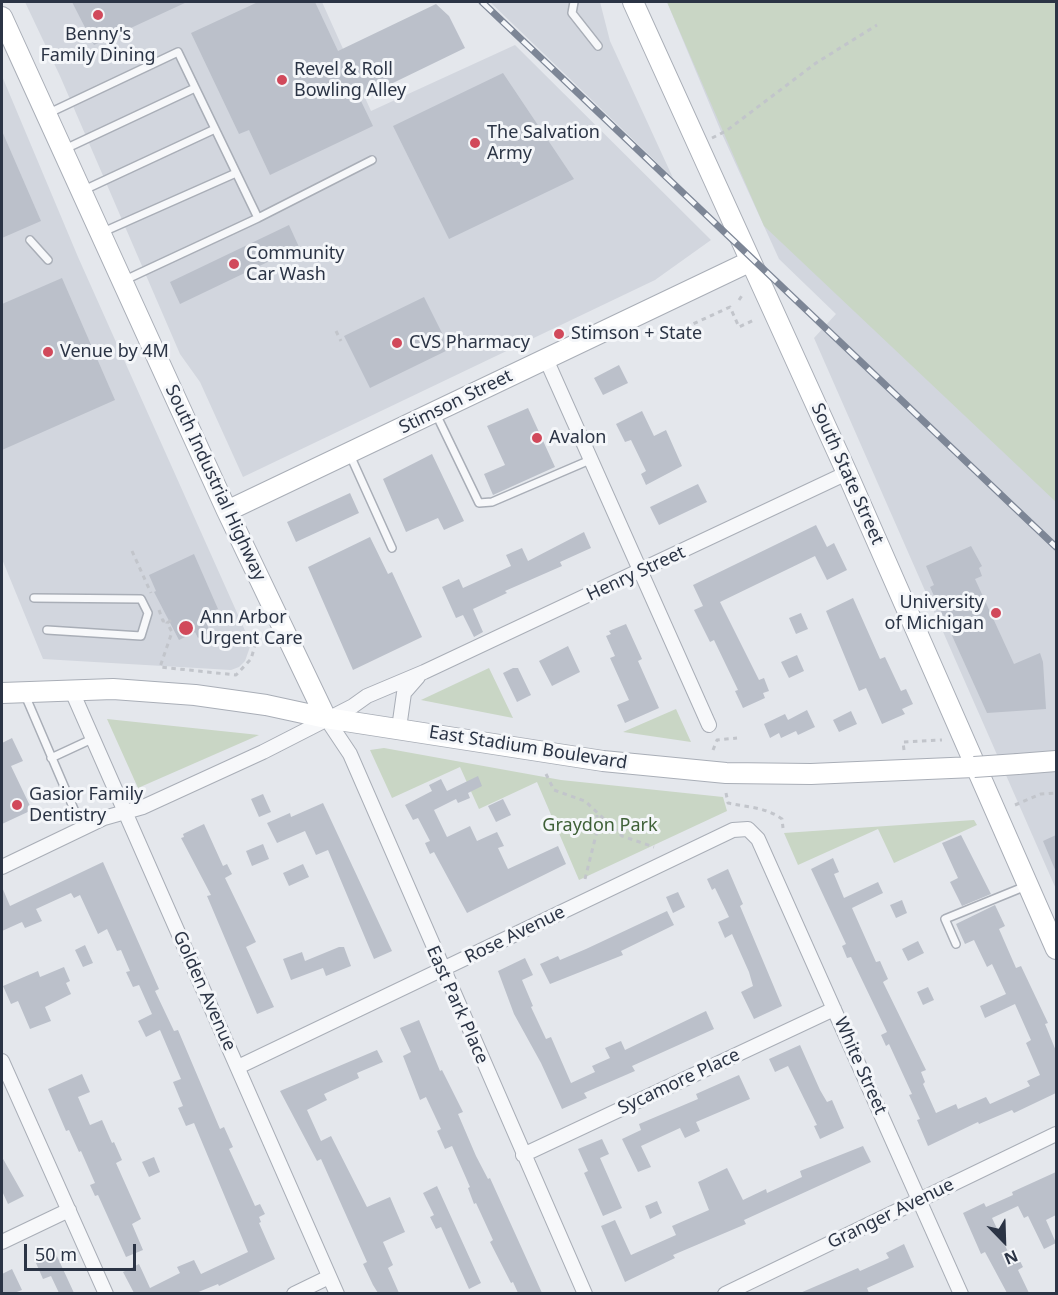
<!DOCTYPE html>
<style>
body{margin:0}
#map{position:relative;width:1058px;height:1295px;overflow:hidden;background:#e4e7ec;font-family:"Noto Sans",sans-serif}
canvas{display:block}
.frame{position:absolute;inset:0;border:3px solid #2b3445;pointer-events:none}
.north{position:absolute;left:974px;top:1211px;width:60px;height:60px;-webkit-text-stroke:4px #f4f6f9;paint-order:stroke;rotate:157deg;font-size:16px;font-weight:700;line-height:24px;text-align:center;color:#2b3445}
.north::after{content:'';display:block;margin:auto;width:21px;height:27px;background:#2b3445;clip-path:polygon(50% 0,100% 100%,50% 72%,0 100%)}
.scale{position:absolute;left:24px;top:1244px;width:112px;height:27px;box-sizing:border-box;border:3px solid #2b3445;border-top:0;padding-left:8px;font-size:18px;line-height:21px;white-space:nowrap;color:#2b3445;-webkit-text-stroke:4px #f4f6f9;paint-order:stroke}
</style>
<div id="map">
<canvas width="1058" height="1295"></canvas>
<div class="frame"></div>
<div class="north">N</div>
<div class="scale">50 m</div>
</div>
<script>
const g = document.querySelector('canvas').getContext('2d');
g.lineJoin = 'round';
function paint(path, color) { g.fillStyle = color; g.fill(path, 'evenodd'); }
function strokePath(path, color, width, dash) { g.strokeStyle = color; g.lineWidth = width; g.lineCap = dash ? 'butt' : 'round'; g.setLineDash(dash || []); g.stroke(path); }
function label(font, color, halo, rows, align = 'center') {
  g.font = font + ' "Noto Sans",sans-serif'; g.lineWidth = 6; g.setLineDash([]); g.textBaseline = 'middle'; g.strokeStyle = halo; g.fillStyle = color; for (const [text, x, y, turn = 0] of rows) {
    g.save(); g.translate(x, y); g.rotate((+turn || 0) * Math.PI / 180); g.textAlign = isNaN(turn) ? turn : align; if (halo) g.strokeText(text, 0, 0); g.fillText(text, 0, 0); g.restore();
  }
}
paint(new Path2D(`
 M25,2H322L371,111L515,45L711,240L655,280L243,477L200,382L180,354L60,76Z
 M490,2H600L610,41L673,178Z
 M667,2H1056V889L814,338L836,314L779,259L722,134Z
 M2,76L78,257L251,644L245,661L239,667L231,670L43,659L2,559Z`), '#d2d6de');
paint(new Path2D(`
 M667,2H1056V502L764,226Z
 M489,668L513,718L421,700Z
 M676,709L691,742L623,732Z
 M107,719L259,735L138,788Z
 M384,748L561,780L723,797L727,811L579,880L537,782L479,809L460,767L392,798L370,750Z
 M974,820L977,825L894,863L878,829L798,865L784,833Z`), '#c9d6c5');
paint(new Path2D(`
 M72,2H187L94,45Z
 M258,2H315L338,51L436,4L449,16L465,48L360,99L373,126L270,175L249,130L239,134L191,33Z
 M503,73L574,179L449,239L393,126Z
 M2,131L41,221L2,238Z
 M289,225L299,247L180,304L170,282Z
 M62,278L115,400L2,450V304Z
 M424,297L450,349L370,388L344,336Z
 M619,365L628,383L603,395L594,378Z
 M528,408L555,467L493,495L484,474L505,465L487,426Z
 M642,411L654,436L666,430L682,466L646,485L641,474L646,471L631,440L625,442L616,424Z
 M432,454L464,521L444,530L438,518L406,532L383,479Z
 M698,484L707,502L659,525L650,507Z
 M350,493L359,513L296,542L287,522Z
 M816,525L827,547L834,543L847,570L827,580L815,556L720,602L759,680L764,678L769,691L763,693L765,698L743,708L735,691L738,690L714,640L710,642L694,610L703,606L693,585Z
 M584,532L591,548L560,562L562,566L505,591L507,593L473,609L483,632L474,637L463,615L456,618L442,587L459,579L463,588L511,566L506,555L522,548L528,561Z
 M370,537L388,574L392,572L422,637L353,670L308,567Z
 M971,546L982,566L979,568L982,576L975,579L1014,664L1040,653L1043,662L1046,709L987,713L930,587L934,585L926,566Z
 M194,554L218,609L212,611L215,618L206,622L210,632L198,638L195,632L179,640L154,592L156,591L149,575Z
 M853,598L880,659L885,657L901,691L906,689L913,704L902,709L905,714L882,724L866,688L859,691L826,611Z
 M801,613L808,629L796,634L789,618Z
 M626,624L642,659L638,661L659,708L625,723L617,705L629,700L610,658L615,656L606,636L611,634L609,631Z
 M568,646L580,672L552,686L539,661Z
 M797,655L804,671L789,678L781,662Z
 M513,668H518L531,695L517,702L503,673Z
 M807,710L815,727L798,735L796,731L781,738L779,733L770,738L764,724L785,714L788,720Z
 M851,711L857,724L839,732L833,720Z
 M12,738L23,761L11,766L32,810L2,824V743Z
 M478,776L482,786L468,793L470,798L458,803L456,799L434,810L447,837L470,826L477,841L497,832L504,846L498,848L508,869L558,846L566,864L467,913L434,852L430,854L425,843L430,841L418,818L413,820L405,805L432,791L429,785L441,779L447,791Z
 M263,794L271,812L259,817L251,799Z
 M503,799L511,815L496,822L488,806Z
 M323,803L392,951L374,959L328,850L316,855L305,831L277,843L267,823L290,813L291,817Z
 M204,824L223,866L227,864L232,874L225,878L256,942L246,947L274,1007L257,1014L207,896L211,895L181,838L184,837L183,834Z
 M961,835L991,894L962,906L950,882L958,878L942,843Z
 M1056,835V872L1043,841Z
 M263,844L269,859L252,866L246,851Z
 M833,858L839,872L834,874L844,898L878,882L883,893L852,908L876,962L880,961L888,979L883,982L926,1070L921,1072L925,1082L923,1084L936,1113L956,1104L958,1109L986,1097L990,1104L1030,1086L1027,1081L1040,1075L1026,1043L1031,1040L1015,1004L985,1018L980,1006L1006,994L992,964L987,967L974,940L965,944L956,924L995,905L1005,926L999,929L1016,968L1021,966L1048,1023L1045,1024L1056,1051V1093L1014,1113L1012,1110L979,1124L978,1122L928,1146L917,1120L920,1119L909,1095L912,1094L889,1044L886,1046L881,1035L887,1032L851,957L847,958L842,946L846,944L811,869Z
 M103,862L159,989L155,991L174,1031L178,1030L220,1129L224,1127L233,1147L229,1149L255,1206L260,1204L265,1214L259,1217L261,1222L259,1223L275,1259L219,1286L218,1284L196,1293H134L123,1272L139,1264L150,1288L180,1273L177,1267L194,1260L201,1274L248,1252L194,1123L186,1126L178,1108L183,1106L173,1082L181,1079L160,1030L146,1037L138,1021L152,1014L139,985L133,987L126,972L130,971L121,950L117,951L107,929L98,934L80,895L74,898L71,893L36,909L42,921L25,928L22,922L2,931V887L10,906Z
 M303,864L309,877L289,886L283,873Z
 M728,869L743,904L740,906L782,1006L754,1019L741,992L753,986L749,972L732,934L725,938L718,922L729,917L715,888L712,890L707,879Z
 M678,892L685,907L673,913L666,897Z
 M902,900L907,913L896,918L890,905Z
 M667,911L674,925L621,951L623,955L550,984L540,964L558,956L560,960L586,949Z
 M918,941L924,953L908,961L902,949Z
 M85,945L93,963L83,967L75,950Z
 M339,947H344L351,966L326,976L323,968L291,980L283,959L302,952L305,961Z
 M525,958L533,975L522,980L533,1006L531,1007L546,1039L551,1037L571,1083L595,1072L592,1066L610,1058L605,1048L621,1041L625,1050L706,1011L714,1029L632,1066L635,1071L584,1093L587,1098L562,1109L541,1063L514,1014L498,971Z
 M64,967L70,981L66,983L71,994L45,1007L51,1021L30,1029L18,1001L11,1004L3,986L38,971L40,977Z
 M928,987L934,1000L923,1005L917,992Z
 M419,1020L440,1071L442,1070L463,1112L458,1114L476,1156L488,1179L490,1178L542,1293H518L513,1282L511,1283L490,1242L493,1240L476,1203L474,1204L468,1188L470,1187L452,1146L445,1149L437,1131L441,1129L426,1097L420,1100L403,1056L411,1052L400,1028Z
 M800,1045L820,1090L827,1102L832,1100L844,1128L820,1139L814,1126L817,1125L788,1066L775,1072L769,1059Z
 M377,1050L383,1062L357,1073L359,1078L324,1094L327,1100L307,1110L321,1141L331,1136L367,1207L390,1197L405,1232L383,1242L393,1265L388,1268L399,1293H378L373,1285L363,1264L367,1262L321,1159L317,1161L280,1091Z
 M82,1074L90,1092L78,1097L90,1125L102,1120L112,1143L114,1142L122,1160L116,1163L141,1219L132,1224L143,1250L126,1257L98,1195L95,1196L90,1185L95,1183L81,1151L79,1152L69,1130L66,1131L48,1089Z
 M739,1075L750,1099L696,1122L700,1131L685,1138L680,1128L641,1146L651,1167L638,1172L622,1139L641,1130L639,1124L698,1099L696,1094Z
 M602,1139L609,1154L600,1158L622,1208L603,1216L584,1173L588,1171L578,1149Z
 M863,1146L871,1162L744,1220L746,1224L673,1255L675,1258L625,1282L601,1226L615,1220L631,1255L676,1235L672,1226L709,1210L698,1182L727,1168L743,1200L766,1189L767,1193L802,1177L800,1171Z
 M2,1157L24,1196L8,1204L2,1191Z
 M154,1157L160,1172L149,1177L142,1162Z
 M1056,1172V1215L1046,1220L1056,1243L1044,1249L1028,1216L1024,1218L1018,1206L992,1218L1010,1256L1016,1253L1023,1267L1018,1270L1029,1293H1007L985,1252L981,1254L963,1213L984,1203L986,1207L1013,1195L1012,1192Z
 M437,1186L481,1283L469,1289L441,1227L436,1229L430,1217L434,1215L423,1193Z
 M657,1201L662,1213L650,1219L645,1206Z
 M904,1244L914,1267L867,1288L869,1293H800L858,1268L860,1271L889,1258L886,1253Z
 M56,1254L74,1293H59L51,1276L43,1279L36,1263Z
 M12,1269L22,1290L14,1293H2V1274Z`), '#bbc0ca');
const lane = new Path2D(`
 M574,2L572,13L598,46
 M47,114L178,52L258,218
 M65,149L195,88
 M84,190L215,129
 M103,232L236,173
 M30,240L48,260
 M125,280L258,218L372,160
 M436,414L479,503L492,502L590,460
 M350,455L392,548
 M34,598L141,599L148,613L141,636L47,630
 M25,695L82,828
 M51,758L92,739
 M956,944L945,919L1026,886`);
const street = new Path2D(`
 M546,359L709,725
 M71,689L337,1294
 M326,718L350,754L585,1294
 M399,728L404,693L418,677
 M2,867L104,818L143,807L263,752L353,706L367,696L424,672L847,473
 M2,1061L106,1294
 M238,1067L733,830L748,829L758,839L961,1294
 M523,1155L834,1009
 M2,1242L69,1210
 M294,1294L329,1277
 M725,1294L1056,1134`);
const secondary = new Path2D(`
 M633,2L847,473L1056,949
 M2,17L227,511L326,718
 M227,511L749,262
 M2,693L113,689L195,695L266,705L326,718L603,761L726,773L811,774L974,767
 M1018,764L1056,761`);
strokePath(lane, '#a9aeb7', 10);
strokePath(street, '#a9aeb7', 16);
strokePath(secondary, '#a9aeb7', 22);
strokePath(new Path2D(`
 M712,138L726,131L816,63L877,25
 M739,300L743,294
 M336,331L341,341
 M669,335L730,307L739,327L754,320
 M132,551L151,593
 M159,610L163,621H170L167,623L172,632L160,667L236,675L251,659L256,642
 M713,750L717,740L737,738
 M904,750L903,742L942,740
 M546,774L554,790L585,801L622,836L654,847
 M726,793L728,803C746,807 766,807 782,819L783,828
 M1015,805L1041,794L1056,793
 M585,879L597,831V815`), '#c2c5cb', 3, [4.5, 4.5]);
strokePath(lane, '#f7f8fa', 7);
strokePath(street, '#f7f8fa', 14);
strokePath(secondary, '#fff', 20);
const rail = new Path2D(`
 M482,2L1056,547`);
strokePath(rail, '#7d8696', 7);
strokePath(rail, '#f4f6f9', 4.5, [14]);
const secondaryBridge = new Path2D(`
 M974,767L1018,764`);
strokePath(secondaryBridge, '#a9aeb7', 22, []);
strokePath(secondaryBridge, '#fff', 20);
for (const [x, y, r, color] of [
 [98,15,6,"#d1495b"],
 [282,80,6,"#d1495b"],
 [475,143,6,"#d1495b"],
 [234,264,6,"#d1495b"],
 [559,334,6,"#d1495b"],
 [397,343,6,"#d1495b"],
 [48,352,6,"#d1495b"],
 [537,438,6,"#d1495b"],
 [996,613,6,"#d1495b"],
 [186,628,8,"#d1495b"],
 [17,805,6,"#d1495b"]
]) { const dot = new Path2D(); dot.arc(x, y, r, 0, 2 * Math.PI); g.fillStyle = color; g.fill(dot); strokePath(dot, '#f4f6f9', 2); }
label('18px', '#2b3445', '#f4f6f9', [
 ["Benny's",98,35,"center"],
 ["Family Dining",98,56,"center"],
 ["Revel & Roll",294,70],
 ["Bowling Alley",294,91],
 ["The Salvation",487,133],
 ["Army",487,154],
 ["Community",246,254],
 ["Car Wash",246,275],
 ["Stimson + State",571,334],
 ["CVS Pharmacy",409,343],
 ["Venue by 4M",60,352],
 ["Avalon",549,438],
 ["University",984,603,"right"],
 ["of Michigan",984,624,"right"],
 ["Ann Arbor",200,618],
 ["Urgent Care",200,639],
 ["Gasior Family",29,795],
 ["Dentistry",29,816]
], 'left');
label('18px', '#2b3445', '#f4f6f9', [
 ["Stimson Street",456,402,-26],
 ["South State Street",847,474,66],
 ["South Industrial Highway",215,483,65],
 ["Henry Street",636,574,-25],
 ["East Stadium Boulevard",528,748,9],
 ["Rose Avenue",515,935,-26],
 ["Golden Avenue",204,991,66],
 ["East Park Place",457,1005,66],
 ["White Street",860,1066,66],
 ["Sycamore Place",679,1082,-25],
 ["Granger Avenue",891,1214,-26]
]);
label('18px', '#3f6138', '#f4f6f9', [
 ["Graydon Park",600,826]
]);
</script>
